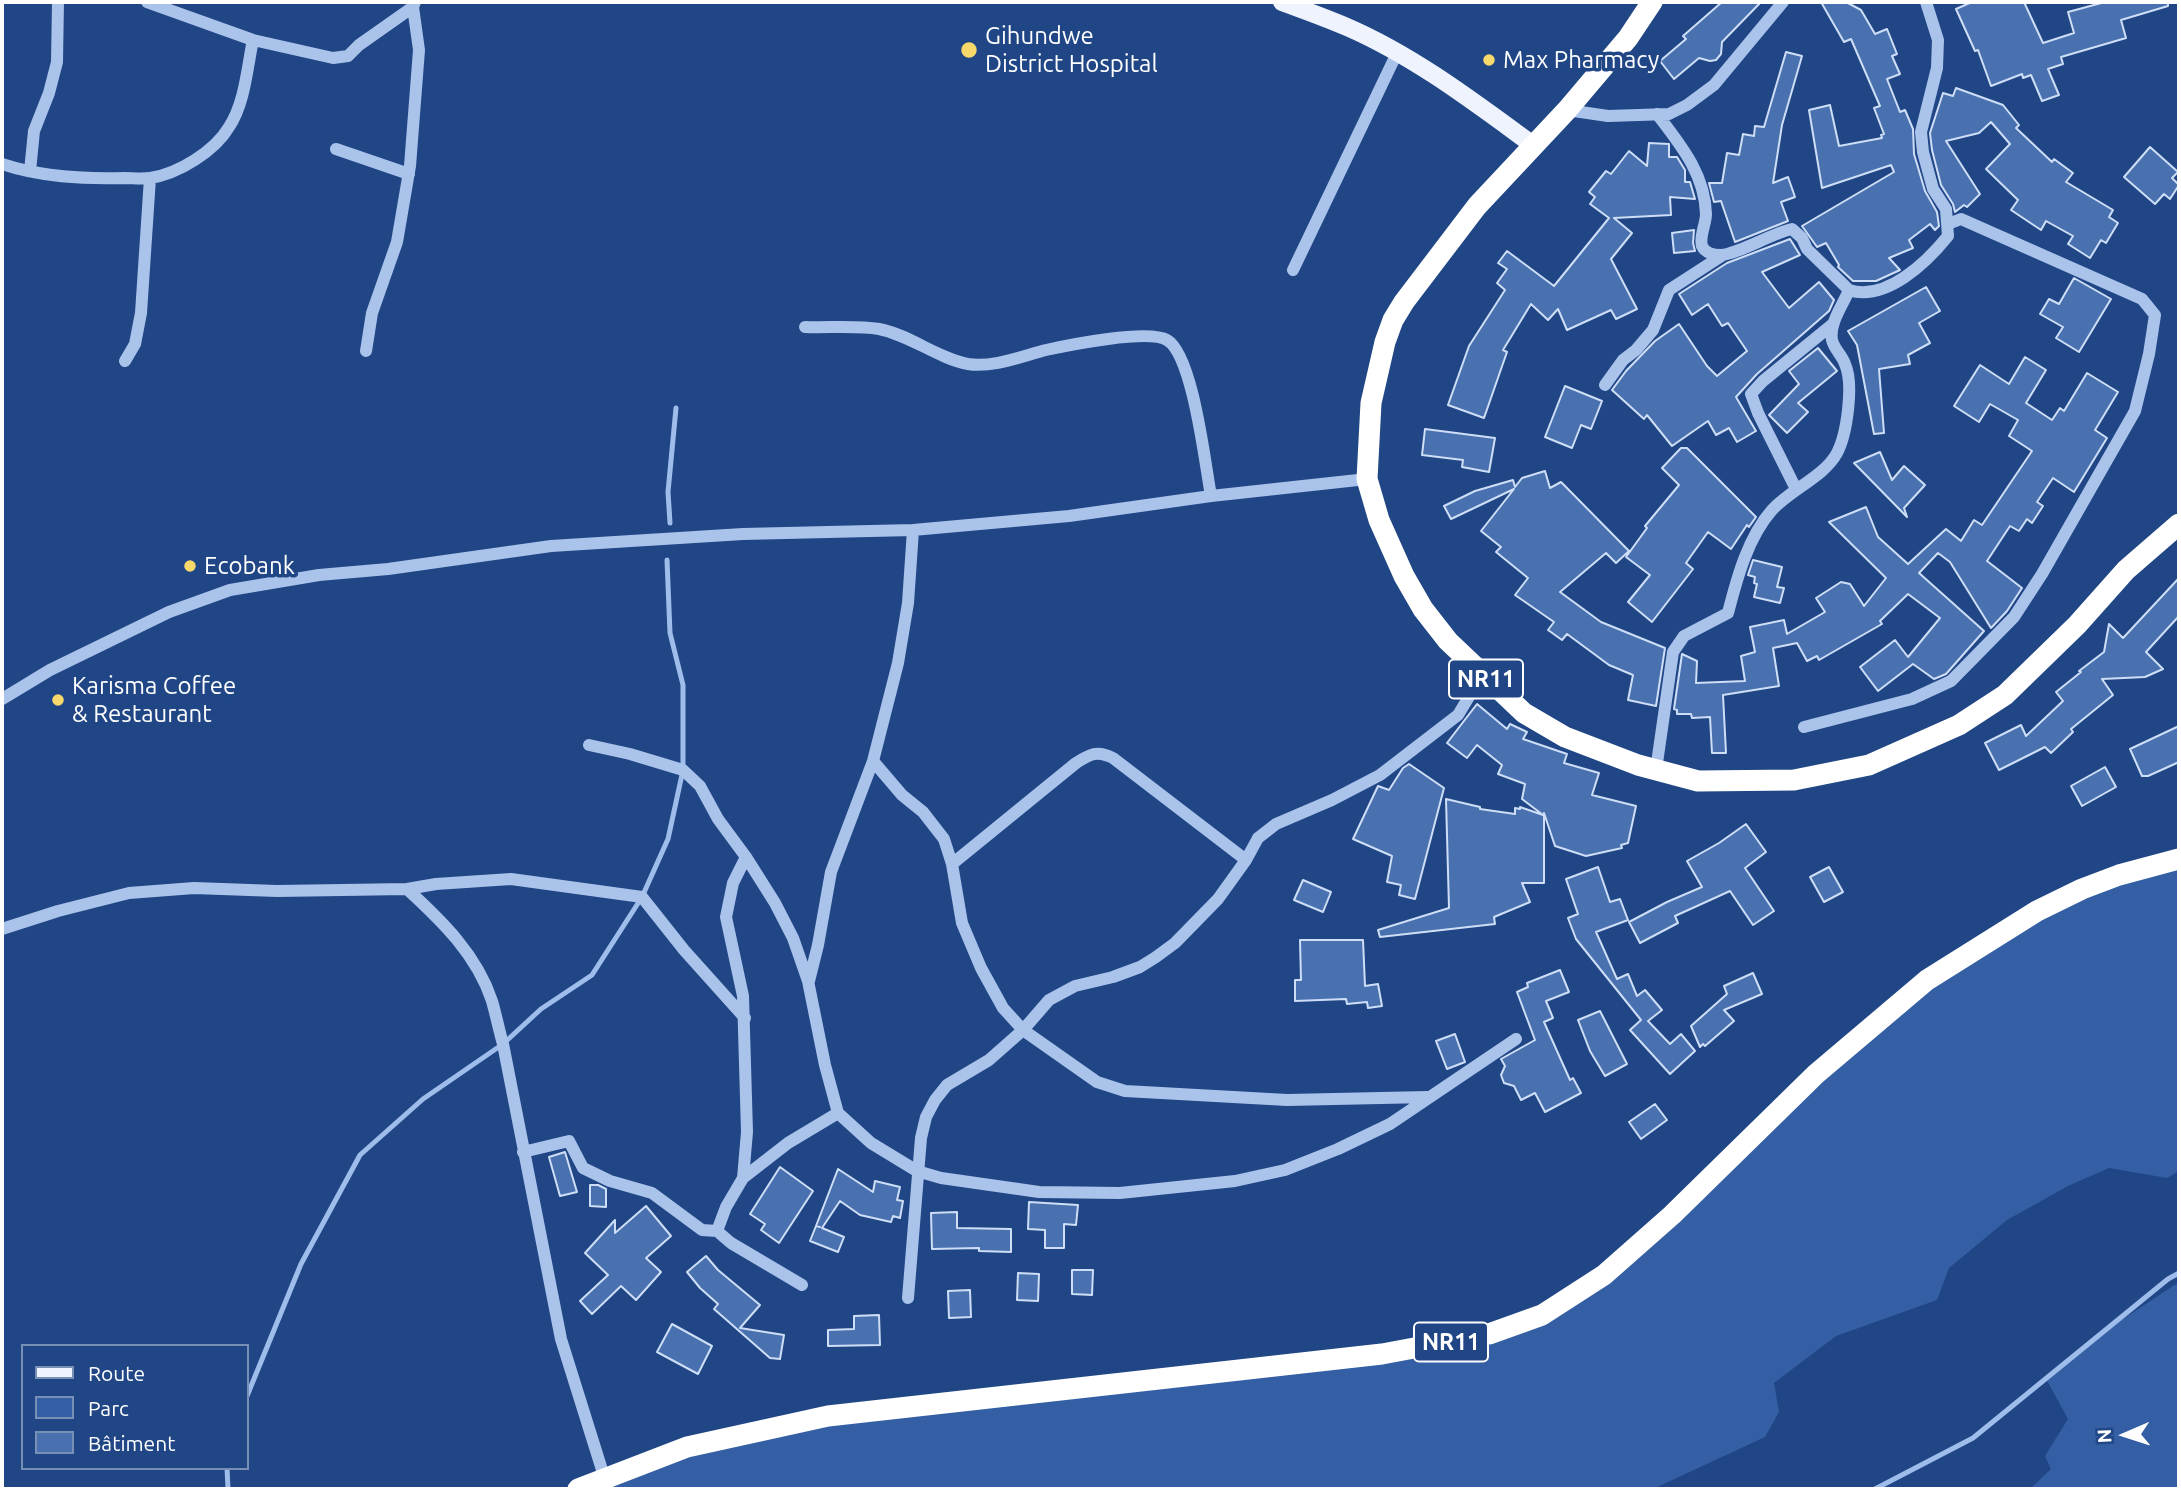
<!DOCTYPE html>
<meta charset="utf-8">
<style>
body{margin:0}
#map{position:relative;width:2181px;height:1491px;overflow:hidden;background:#204686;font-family:Ubuntu,sans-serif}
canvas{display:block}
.frame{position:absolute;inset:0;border:4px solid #fff;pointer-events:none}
.legend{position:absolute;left:21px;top:1344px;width:228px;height:126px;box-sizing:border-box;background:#204686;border:2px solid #7990b6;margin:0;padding:9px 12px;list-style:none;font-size:21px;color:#fff}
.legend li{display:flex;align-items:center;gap:14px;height:35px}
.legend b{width:35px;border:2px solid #7990b6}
.north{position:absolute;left:2090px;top:1400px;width:70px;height:70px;-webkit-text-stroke:5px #204686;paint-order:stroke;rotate:267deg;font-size:19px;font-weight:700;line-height:28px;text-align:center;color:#fff}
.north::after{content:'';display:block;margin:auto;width:24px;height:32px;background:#fff;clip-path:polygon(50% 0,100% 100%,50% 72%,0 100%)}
</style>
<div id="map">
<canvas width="2181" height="1491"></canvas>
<div class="frame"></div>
<ul class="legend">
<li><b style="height:9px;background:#eef3fe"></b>Route</li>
<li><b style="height:19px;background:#345fa4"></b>Parc</li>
<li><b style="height:19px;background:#4970af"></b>Bâtiment</li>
</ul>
<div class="north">N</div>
</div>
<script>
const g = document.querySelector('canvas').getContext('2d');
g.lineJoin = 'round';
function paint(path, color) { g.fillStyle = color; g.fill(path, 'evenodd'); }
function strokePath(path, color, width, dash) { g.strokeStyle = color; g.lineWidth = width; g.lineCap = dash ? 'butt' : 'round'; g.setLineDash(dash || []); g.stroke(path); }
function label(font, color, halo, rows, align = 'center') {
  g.font = font + ' Ubuntu,sans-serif'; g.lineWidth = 7; g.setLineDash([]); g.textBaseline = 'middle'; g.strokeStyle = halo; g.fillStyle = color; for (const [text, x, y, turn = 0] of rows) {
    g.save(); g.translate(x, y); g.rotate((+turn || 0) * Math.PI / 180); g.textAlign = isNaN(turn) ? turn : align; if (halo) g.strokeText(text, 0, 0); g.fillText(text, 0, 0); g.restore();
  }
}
paint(new Path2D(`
 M2179,859V1171L2167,1178L2109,1168L2068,1186L2007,1220L1949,1268L1937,1300L1836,1336L1774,1383L1779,1412L1765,1437L1653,1489H578L828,1416L1489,1334L1604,1275L1816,1074L2037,911Z
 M2179,1282V1489H2030L2051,1469L2045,1456L2068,1419L2045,1377L2108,1329Z`), '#345fa4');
strokePath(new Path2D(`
 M670,523L668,492L676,408
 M247,1396L301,1264L360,1155L423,1099L503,1044L541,1009L592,975L642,897L668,839L683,770V685L670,633L667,560
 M227,1468L228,1489
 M1875,1489L1973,1438L2168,1279L2179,1273`), '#9ebdeb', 5);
const building = new Path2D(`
 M1722,2H1761L1722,42L1721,54L1716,60L1710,61L1699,58L1674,79L1660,61L1686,39L1683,36Z
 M1821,2H1846L1861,10L1875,34L1887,29L1897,54L1892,56L1900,74L1887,79L1900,112L1905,110L1913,129L1914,154L1925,191L1937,212L1939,226L1935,230L1930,224L1909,240L1913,248L1889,258L1900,270L1876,281H1853L1838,267L1839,265L1826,243L1817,247L1802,226L1894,172L1891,165L1822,188L1809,110L1830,105L1839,146L1882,138L1881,135L1884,134L1874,108L1880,106L1851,39L1844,42Z
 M1972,2H2024L2043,43L2074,33L2068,12L2105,2H2168V6L2121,20L2126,38L2061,57L2063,64L2048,69L2059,95L2042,101L2031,75L2023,78L2022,74L1991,86L1978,50L1975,51L1956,9Z
 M1786,52L1802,56L1782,125L1773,183L1788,177L1795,197L1781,202L1788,221L1735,242L1721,201L1714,202L1709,183H1722L1727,153L1739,155L1743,134L1754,136L1755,126L1764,127Z
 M1956,88L2003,105L2019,125L2016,128L2052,162L2054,159L2073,173L2066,182L2113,210L2109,217L2118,223L2106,243L2101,240L2090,258L2068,244L2073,236L2046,221L2041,230L2011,210L2018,200L1986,169L2010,144L1991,122L1979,133L1946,141L1980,194L1967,207L1964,205L1955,212L1953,204L1941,185L1932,150L1930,133L1943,93L1953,96Z
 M1649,143L1669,144V157H1677L1685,170V182H1690L1695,199L1670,197L1671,215L1614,218L1632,233L1611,259L1637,309L1616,319L1611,310L1567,330L1558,309L1548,320L1531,304L1503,350L1507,352L1484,418L1448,405L1469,346L1505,290L1497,283L1507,269L1498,263L1507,251L1554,286L1609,218L1590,204L1595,197L1589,192L1606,171L1611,174L1629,151L1647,166Z
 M2150,147L2178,172L2172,178L2179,185L2170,199L2164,194L2155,204L2124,177Z
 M1694,230L1693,243L1695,251L1674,253L1672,233Z
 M1790,239L1800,255L1762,272L1789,308L1819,282L1834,300L1829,311L1757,374L1736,397L1756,431L1737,442L1729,428L1716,435L1708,421L1672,446L1647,415L1644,419L1612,390L1626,371L1655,341L1679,324L1707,366L1717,376L1747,351L1728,323L1722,326L1708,304L1692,315L1679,294L1727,263Z
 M2074,278L2111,299L2079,352L2056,338L2063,327L2040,314L2049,299L2059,304Z
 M1926,287L1940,311L1919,323L1930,343L1908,355L1910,364L1879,369L1884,433L1874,434L1857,345L1848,331Z
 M1818,348L1837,371L1798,403L1808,412L1787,433L1769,415L1799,384L1789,371Z
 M2025,357L2046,370L2026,403L2052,420L2060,408L2064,411L2087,373L2118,392L2095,430L2107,438L2074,492L2053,478L2037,502L2043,506L2032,523L2027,519L2019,531L2010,526L1987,561L2022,588L2007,611L1991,628L1950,562L1938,553L1919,573L1984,631L1946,674L1934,679L1913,664L1878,691L1860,667L1895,640L1908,657L1940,618L1908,594L1880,621L1882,624L1819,660L1817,656L1807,661L1797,643L1773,648L1779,686L1723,695L1726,753H1712L1710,717L1692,718L1691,714H1677V710L1674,709L1682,654L1697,661L1696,683L1745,681L1741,656L1755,652L1750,627L1784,620L1787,634L1825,612L1816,598L1841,582L1850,584L1864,606L1886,578L1829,522L1866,507L1878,537L1908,564L1946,529L1961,541L1974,520L1982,525L2032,451L2009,436L2018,420L1990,404L1979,422L1954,406L1980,365L2009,384Z
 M1565,386L1602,401L1591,429L1581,425L1572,448L1545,437Z
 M1425,429L1495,438L1489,472L1462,467L1463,460L1422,455Z
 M1681,448H1687L1756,517L1749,527L1747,525L1731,549L1708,532L1686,563L1693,569L1652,622L1628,602L1650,575L1626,557L1647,528L1645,526L1679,485L1662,468Z
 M1880,452L1892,480L1904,466L1925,485L1904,508L1907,517L1854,463Z
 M1545,471L1550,488L1561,482L1629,551L1616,563L1606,553L1560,592L1601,622L1665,648L1656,706L1628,700L1633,675L1609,665L1567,634L1562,640L1548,630L1554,622L1515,595L1528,578L1496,552L1501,547L1481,531L1514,489L1451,519L1444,506L1475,491L1513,480L1515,487L1522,478Z
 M1753,560L1782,567L1777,587L1784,588L1780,603L1754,597L1757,584L1754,583L1755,577L1748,575Z
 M2179,578V616L2146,652L2163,669L2145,677L2102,679L2113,695L2071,729L2073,732L2051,753L2045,747L1999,770L1985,743L2021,725L2026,736L2063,701L2056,692L2081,672L2079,671L2104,652L2109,624L2123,638Z
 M1477,704L1507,729L1510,724L1527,732L1523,739L1567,754L1564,763L1599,773L1592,795L1636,806L1628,843L1621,845L1622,848L1586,856L1555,846L1544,813V883H1522L1530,902L1494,917L1495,924L1380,937L1378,930L1449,908L1446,799L1480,807V809L1515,814V808L1520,809V807L1543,815L1522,799L1525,784L1498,774L1502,765L1477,745L1467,758L1447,743Z
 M2179,726V762L2148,776H2142L2130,749Z
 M1409,764L1444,788L1415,899L1399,895L1401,885L1387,882L1392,856L1353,839L1378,786L1389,790L1403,768Z
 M2105,767L2116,787L2082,806L2071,786Z
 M1746,824L1766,852L1745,868L1774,911L1753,925L1730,891L1675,916L1678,923L1640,943L1629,922L1667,902L1702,887L1687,861L1719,843Z
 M1598,867L1610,902L1620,899L1628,920L1596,932L1617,979L1628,974L1637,996L1645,990L1662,1010L1648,1021L1670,1044L1681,1034L1695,1051L1670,1074L1630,1030L1641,1020L1576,939L1568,918L1578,914L1566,879Z
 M1829,867L1843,892L1824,902L1810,877Z
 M1303,880L1331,892L1323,912L1294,900Z
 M1300,940H1363L1365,986L1378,984L1382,1006L1368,1008L1367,1002L1347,1004L1346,999L1295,1001V980H1301Z
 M1560,970L1569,992L1546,1001L1553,1018L1544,1022L1570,1080L1573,1078L1581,1093L1545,1112L1535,1093L1521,1100L1514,1086L1504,1083L1501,1075L1505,1066L1501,1059L1535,1040L1517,992L1528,987L1527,983Z
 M1753,973L1762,994L1724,1010L1734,1021L1705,1046L1703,1044L1700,1047L1691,1026L1727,994L1724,986Z
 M1600,1011L1627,1064L1605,1076L1590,1051L1578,1020Z
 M1455,1034L1465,1062L1447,1069L1436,1041Z
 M1655,1104L1667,1120L1641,1139L1629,1122Z
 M565,1152L577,1192L560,1196L549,1157Z
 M780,1167L813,1191L779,1243L761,1230L765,1224L750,1214Z
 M838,1169L873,1192L875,1181L900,1187L897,1200L903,1201L900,1218L893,1216L891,1222L860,1215L840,1201L822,1228L844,1237L838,1252L810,1241L816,1226L820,1227L816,1226Z
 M590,1185H598L606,1189V1207L590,1206Z
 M1029,1202L1078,1205L1076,1225L1064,1224V1248H1045V1230L1028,1229Z
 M646,1206L671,1236L646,1258L661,1272L636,1300L621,1286L592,1314L580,1301L608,1275L585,1253L615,1220V1233Z
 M957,1212V1228L1011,1229V1252L979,1251V1248L932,1249L931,1213Z
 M706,1256L718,1270L760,1305L740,1328L784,1335L780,1359L770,1358L714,1309L718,1304L700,1288L687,1272Z
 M1072,1270H1093L1092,1295L1072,1294Z
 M1018,1273L1039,1274L1038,1301L1017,1300Z
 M970,1290L971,1317L949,1318L948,1291Z
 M879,1315L880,1345L828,1346V1330L854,1329V1316Z
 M672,1324L712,1346L698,1374L657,1352Z`);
paint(building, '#4970af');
strokePath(building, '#cedef7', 2);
strokePath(new Path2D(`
 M147,2L253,40L333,58L348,56L359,45L413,7
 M1567,110L1608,116L1669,114L1687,105L1714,85L1783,2
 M1657,114C1680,144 1705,174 1706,214C1706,224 1699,237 1702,246C1705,253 1714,255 1721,255C1738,254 1770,234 1792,229L1802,238L1807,249L1849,290C1886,302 1927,262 1948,236L1946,209L1933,189L1923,152L1921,132L1937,68L1938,40L1926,2
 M336,149L409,174
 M2,164C41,177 82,179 123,178C132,178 142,179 150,178C178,174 215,151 229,127C245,103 247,68 253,40
 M30,171L34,131L49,93L57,62L58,2
 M1293,270L1397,53
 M805,327C829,328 856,325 879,329C910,335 937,358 968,364C993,368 1022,356 1046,350C1069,345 1148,329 1167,340C1193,355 1205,464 1211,496
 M366,351L372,313L397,242L410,166L419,50L413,7L415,2
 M125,361L135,344L141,313L150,178
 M1605,385L1623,360L1636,350L1653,330L1669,290L1723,255
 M1796,489L1758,413L1751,394L1763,381L1833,324
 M2,699L50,670L169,612L230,590L319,575L388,569L551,546L743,534L913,530L1069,516L1211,496L1367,479
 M1804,727L1912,699L1951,681L2014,617L2042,574L2135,411L2149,354L2155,315L2142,299L1961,219L1948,224
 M589,745L630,754L683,770L700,786L718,819L746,857L775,903L793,938L808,981L825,1065L838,1113L871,1143L917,1171L941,1178L1039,1192L1120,1193L1235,1181L1285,1170L1338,1149L1390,1124L1516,1039
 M873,761L902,795L923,812L944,839L952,864L962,923L981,968L1003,1008L1023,1030L1097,1082L1125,1091L1287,1100L1428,1097
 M1656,770L1673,652L1684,636L1728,613C1737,578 1748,537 1772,510C1791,489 1824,477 1837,453C1847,434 1854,384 1845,364C1842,355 1834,349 1832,340C1829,323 1843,305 1849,290
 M952,864L1076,763C1090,754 1097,750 1113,758L1246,860
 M407,889C442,921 477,955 492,1001C496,1015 499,1030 503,1044L561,1339L608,1489
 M2,929L58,911L129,893L194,888L277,891L407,889L436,884L511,879L642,897L684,950L745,1018
 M809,981L818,945L831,872L873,761L898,663L908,603L913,530
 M523,1152L569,1141L583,1168L610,1181L652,1193L702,1230L717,1231L731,1243L802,1285
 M743,1178L788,1143L838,1113
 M717,1231L726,1207L743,1178L747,1132L743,996L726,917L733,883L746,857
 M908,1298L921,1138L926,1117L935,1100L947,1085L989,1060L1023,1030L1049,1000L1075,986L1113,977L1140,967L1156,957L1175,943L1218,899L1246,860L1258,838L1276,824L1332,800L1380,775L1458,715L1482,675`), '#aac3ea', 12);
strokePath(new Path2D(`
 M1282,2C1304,10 1326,18 1347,27C1414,56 1474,102 1533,145`), '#eef3fe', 18);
strokePath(new Path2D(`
 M1652,2L1628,38L1567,110L1477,206L1404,302L1393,320L1385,342L1371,403L1367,479L1379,520L1404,576L1423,609L1448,641L1524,713L1565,737L1638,765L1698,781L1794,780L1869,765L1959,725L2005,695L2077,625L2126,570L2179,524
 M578,1489L687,1447L828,1416L1382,1354L1489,1334L1542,1315L1604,1275L1672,1215L1816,1074L1927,980L2037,911L2082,889L2119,875L2179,859`), '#fff', 21);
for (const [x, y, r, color] of [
 [969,50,9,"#f7d86b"],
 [1489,60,7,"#f7d86b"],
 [190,566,7,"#f7d86b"],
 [58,700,7,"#f7d86b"]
]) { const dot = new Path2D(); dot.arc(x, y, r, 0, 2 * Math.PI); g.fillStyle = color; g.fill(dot); strokePath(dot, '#204686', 2.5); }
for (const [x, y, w] of [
 [1486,679,74],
 [1451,1342,74]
]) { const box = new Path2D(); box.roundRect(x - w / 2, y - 19.5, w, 39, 5); g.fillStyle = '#204686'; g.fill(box); strokePath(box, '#fff', 2); }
label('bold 23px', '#fff', null, [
 ["NR11",1486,679],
 ["NR11",1451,1342]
]);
label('24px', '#fff', '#204686', [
 ["Gihundwe",985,36],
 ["District Hospital",985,64],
 ["Max Pharmacy",1503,60],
 ["Ecobank",204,566],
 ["Karisma Coffee",72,686],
 ["& Restaurant",72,714]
], 'left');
</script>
